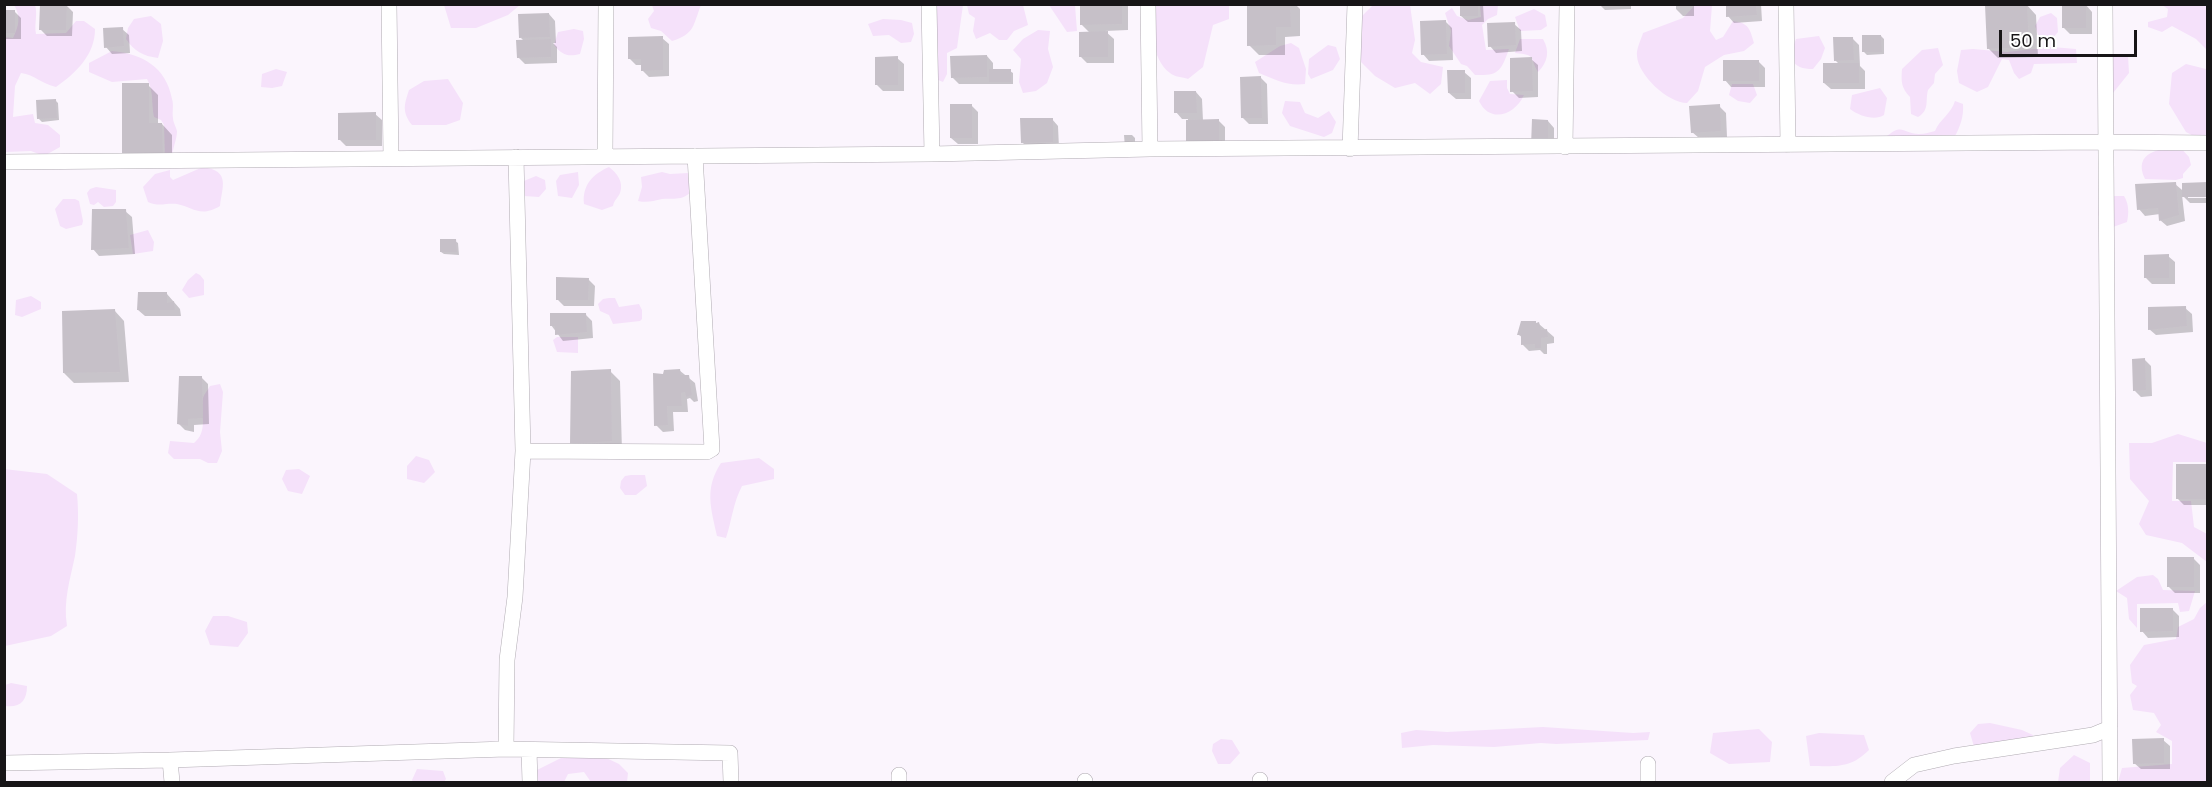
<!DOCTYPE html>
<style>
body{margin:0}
#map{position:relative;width:2212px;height:787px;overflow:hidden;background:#fbf5fd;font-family:Poppins,sans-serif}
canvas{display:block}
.frame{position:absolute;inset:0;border:6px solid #171517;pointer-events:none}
.scale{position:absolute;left:1999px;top:30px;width:138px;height:27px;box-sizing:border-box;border:3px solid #171517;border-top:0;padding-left:8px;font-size:18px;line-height:21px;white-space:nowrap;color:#171517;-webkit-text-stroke:4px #fff;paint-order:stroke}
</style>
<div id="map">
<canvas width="2212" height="787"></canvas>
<div class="frame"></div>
<div class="scale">50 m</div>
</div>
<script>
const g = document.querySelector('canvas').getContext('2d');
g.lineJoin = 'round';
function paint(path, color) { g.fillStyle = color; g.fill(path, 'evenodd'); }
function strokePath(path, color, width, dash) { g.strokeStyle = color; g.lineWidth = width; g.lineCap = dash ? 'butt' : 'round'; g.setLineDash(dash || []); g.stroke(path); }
paint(new Path2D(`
 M14,5H35C38,14 34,24 36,34L66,33L76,21H84L95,29C95,55 76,73 56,87C42,84 35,75 21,73L15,86L13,117L33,114L35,123L48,125L60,135V147L44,156L31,151L5,152V37L13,38C19,26 21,16 14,5Z
 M444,5V4L520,5L508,15L476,28H451Z
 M652,5V4L701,5C693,25 695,34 672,41L661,31L651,28L648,19L654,11Z
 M936,5H963L957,48L947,53V74L943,82L936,79Z
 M967,5H1023L1028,25L1014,31L1007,40H999L990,33L976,39L973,31L975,18L969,14Z
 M1049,5H1075L1077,31L1067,32Z
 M1151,5H1229V19L1213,25L1203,67L1188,79C1183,77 1174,77 1170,73C1151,59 1151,26 1151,5Z
 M1373,5H1410L1415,40L1412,53L1421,62L1443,67L1441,84L1430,94L1415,83L1395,88L1375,76L1360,61L1361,17Z
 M1480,5H1498L1497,15L1488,19L1482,25L1486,50L1509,49C1501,71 1499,76 1475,75L1467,66L1461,64L1449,46L1451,31L1445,13L1452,8L1457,16L1468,20L1481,17Z
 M1695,5H1712L1710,31L1716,40L1723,37L1733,21C1749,23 1750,29 1754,43L1744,51L1724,55L1705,67L1698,91L1687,103C1668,103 1638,75 1637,56C1636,49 1641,40 1643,33L1683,18Z
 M2162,5H2207V50L2196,39L2172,26L2162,32L2148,27V22L2167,17L2168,9Z
 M1534,9L1545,15L1547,26L1541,30L1520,31L1515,17Z
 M2051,13L2057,18L2058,32L2052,39L2040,40L2035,26L2040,17Z
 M151,16L161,24L163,41L158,58C143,56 134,51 126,39L128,28L134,19Z
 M883,19L901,20L912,23L914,34L911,42L901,43L889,35L873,36L868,24Z
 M574,29L583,31L584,39L580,54C568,57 562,55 554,45L558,32Z
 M1038,30L1050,31L1048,49L1053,67L1047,83L1036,91L1023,93L1019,82L1021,59L1013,50L1023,39Z
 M1819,36L1825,48L1821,59L1813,69C1802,69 1797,67 1789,58L1796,39Z
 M1520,39H1543C1550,51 1548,62 1538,72C1529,57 1537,55 1515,53Z
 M1291,43L1299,48L1306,69L1305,84C1287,86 1276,80 1259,73L1255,62L1280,46Z
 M1328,45L1336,47L1340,59L1333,70L1311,79L1308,74L1309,59Z
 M2052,47L2076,49L2077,63L2034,64L2031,73L2019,79L2014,73L2009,60L2002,59L1988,87L1977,92L1959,83L1957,71L1961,50L1973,49L2007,52Z
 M1938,48L1943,65L1935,74L1934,83L1928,90C1925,101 1930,110 1918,117L1911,114L1910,97C1901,88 1901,81 1902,69L1922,50Z
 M112,51C143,54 166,67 172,99C174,105 172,112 173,118C173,122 176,127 177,131C177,140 172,149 172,158L165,160L164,125L161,120L154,117C151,104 154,91 147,79L112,82L89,72V63Z
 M2112,55L2128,56L2129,73L2109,98Z
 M2186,64L2206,69L2207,67V143L2186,132L2169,104L2172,73Z
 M276,69L287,72L282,86L272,88L261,87L262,74Z
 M448,79L463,103L460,120L446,125H412C402,112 404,105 409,90L424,81Z
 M1507,80V88L1510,94L1524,95C1515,115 1490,124 1479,101L1490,81Z
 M1732,84H1753L1757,95L1750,103L1738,101L1729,95Z
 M1880,88L1887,98L1884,115C1875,121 1859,116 1850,109L1852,95Z
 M1285,101L1300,102L1305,113L1318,118L1329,111L1336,122L1332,133L1324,137L1290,126L1282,113Z
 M1955,101L1963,104C1964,117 1960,127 1954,138L1886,137C1903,122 1903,134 1919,134C1925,134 1930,132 1935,131C1940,119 1951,114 1955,101Z
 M2180,147L2189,157L2191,165L2183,174V178L2176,180L2145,179C2132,152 2161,148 2180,147Z
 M203,167C231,171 222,187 220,206C200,218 193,207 177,204C166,203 158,207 148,202L143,187L155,174L170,170V177L173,180Z
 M609,167C617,173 624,182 620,193C618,198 614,200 613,206L602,210L584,204C582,185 593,174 609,167Z
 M578,172L579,185L572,198L558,196L556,181L560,175Z
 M662,172L670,174L688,173L690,193C680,201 673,198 662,199C653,201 647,203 638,201L642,187L641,177Z
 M536,176L545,180L546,189L539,197L524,196L521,193L519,183Z
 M96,187L116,190V202L113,206L104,207L98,202L94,205L90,204L87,193L90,189Z
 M2114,196H2124C2129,204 2129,213 2127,222L2113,227H2103L2098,214L2099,207Z
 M63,199H75L79,201L83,221L82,225L66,229L60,226L55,209Z
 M148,230L154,242L153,251L133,254L130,235Z
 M196,273L200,275L204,280V295L189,298L182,290L188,280Z
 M31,296L41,302V309L22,317L15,315L16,300Z
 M609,298H615L619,307L639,304L642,310V319L640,321L613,324L609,315L600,311L598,304L603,299Z
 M557,337H578V353L557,352L553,340Z
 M220,384L223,392L220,432L222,451L217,463H208L200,459H174L168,453L170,441L194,443C208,432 201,414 203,398C204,394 208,390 210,386Z
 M2178,434L2207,443V462H2173L2172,501H2191L2194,527L2207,534V562L2182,543L2146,535L2139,524L2149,501L2130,479L2129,443H2152Z
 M416,456L429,460L435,472L424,483L407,479V466Z
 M759,458L774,469V479L742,486C733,503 732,520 726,538L717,536C711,508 704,489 721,463Z
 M4,469L47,474L77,494C79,515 78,535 75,556C70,580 63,601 67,626L51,636L5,646Z
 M299,469L310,476L302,494L288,491L282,479L286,470Z
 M631,475H645L647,486L636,495H625L620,488L621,481L625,476Z
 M2153,575L2158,579L2163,590L2195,591L2189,611L2180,612L2178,603L2137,604V628L2129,619L2127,598L2116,591L2137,577Z
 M2207,602V782H2118L2122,768L2172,764V741L2156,732L2161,725L2154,713L2133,710L2130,695L2137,686L2132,683L2130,665L2144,645L2176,639L2178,627L2194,619L2200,608Z
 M213,616H228L247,622L248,633L238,647L210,645L205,631Z
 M11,683L27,686C27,701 20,708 5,706V685Z
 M1990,723L2022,730L2033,735L2035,751L1975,750L1970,733L1978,724Z
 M1543,727L1633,733L1650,732L1648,740L1556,744L1541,743L1494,747L1433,745L1402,748L1401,733L1416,730L1447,732Z
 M1759,729L1772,742L1770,762L1729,764L1710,753L1713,733Z
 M1819,733L1864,735L1869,750C1850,769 1836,766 1810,766L1806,736Z
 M1221,739L1232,740L1240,753L1230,764H1218L1212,751L1213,744Z
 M600,755L619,764L628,773L627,782H591L584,772L568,774L564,782H535L534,777L537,770L563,757Z
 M2074,755L2090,763V782H2058L2060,768Z
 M417,769L443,771L446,779L444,782H413L412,780Z`), '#f5e1fa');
paint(new Path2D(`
 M1081,4H1128V30L1105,31L1114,39V63H1087L1081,57L1090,33L1081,24Z
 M1248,4H1295L1300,9V36L1285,37V55H1259L1249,45Z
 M1461,4H1483L1484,22H1468L1461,16Z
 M1599,4H1631V9L1605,10Z
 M1676,4H1694V16H1683L1676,9Z
 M1727,4H1761L1762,21L1734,23L1728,16Z
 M2026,4L2036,15L2038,57L1998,58L1988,48Z
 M66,5L73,12L72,36H47L41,30Z
 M2086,5L2092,12V34H2070L2063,27Z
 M4,11L15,12L21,18V39H4Z
 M549,14L555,21L556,43H553L557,47V63L525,64L518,57L524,41L521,38Z
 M1445,21L1452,28L1453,60L1429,61L1423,54Z
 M1514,24L1521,30L1522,51L1496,53L1490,46Z
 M122,29L129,35L130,53L112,54L106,47Z
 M1881,36L1884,39V54L1867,55L1864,52Z
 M662,38L669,44V76L649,77L642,70V65H636L629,58Z
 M1853,39L1859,45L1860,66L1865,71V89H1831L1824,83L1840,65L1835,60Z
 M987,56L993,63V71H1010L1013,73V84H959L952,77Z
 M897,58L904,64V91H883L876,84Z
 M1531,59L1538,65V97L1519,98L1512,91Z
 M1758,61L1765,68V87H1731L1725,80Z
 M1464,72L1471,78V99H1456L1449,93Z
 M1261,78L1267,84L1268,124H1249L1242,117Z
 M148,85L158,95V124H162L172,135V163L133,162L123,152Z
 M1196,92L1202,99L1203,121L1218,120L1225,127V152L1188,146V119H1182L1176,112Z
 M55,100L58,103L59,120L42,122L39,119Z
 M971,105L978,112V144H958L951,138Z
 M1719,106L1726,113L1727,137L1699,138L1692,132Z
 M375,114L382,120V146H346L340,140Z
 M1052,119L1058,126L1059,148L1029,149L1022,142Z
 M1548,121L1554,128V152H1539Z
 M1124,135H1132L1135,138V151L1125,148Z
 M2175,184L2188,195V198H2208V203H2190L2182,195L2185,221L2167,226L2160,220V214L2145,216L2139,209Z
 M125,211L132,217L135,254L99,256L93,249Z
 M455,241L458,243L459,255L444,254L441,252Z
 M2168,256L2175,262V284H2152L2146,278Z
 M588,279L595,286L594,306H564L558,300Z
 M167,294L180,309L181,316H145L138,310Z
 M2185,308L2192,314L2193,332L2156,335L2149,329Z
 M114,310L124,321L129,382L74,383L64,373Z
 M585,314L592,321L593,338L563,341L551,325Z
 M1539,324L1554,337V343L1547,344V354H1544L1540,350L1529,351L1523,345V338L1519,335Z
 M2144,359L2151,366L2152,396L2141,397L2135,391Z
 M679,370L695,383L698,401L694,402L690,398L687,399L688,412H673L674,431L663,432L656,425L664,375Z
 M610,371L620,381L622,451L582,453L572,443Z
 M201,377L208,384L209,424L194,425V432L185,430L179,424Z
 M2208,466V505H2184L2177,498Z
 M2194,559L2200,565V593H2175L2168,586Z
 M2172,609L2179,616V637L2148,638L2142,631Z
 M2163,740L2170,746V769H2141L2134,763Z`), '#0003');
paint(new Path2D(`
 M40,4H67L66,30H39Z
 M1080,4H1122V24L1080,25Z
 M1247,4H1290L1291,27H1276V45L1247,46Z
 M1460,4H1478V16H1460Z
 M1726,4H1756L1757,15L1726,17Z
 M2027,4L2029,47L1987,49L1985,5Z
 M2062,4H2086V28H2062Z
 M4,10H15V33H4Z
 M549,13L550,37L519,38L518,14Z
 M1446,20L1447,54L1421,55L1420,21Z
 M1515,22L1516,45L1488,47L1487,23Z
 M123,27L124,46L104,48L103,28Z
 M1108,31V57H1079V32Z
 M1862,35H1881L1882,52H1862Z
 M663,36V70L641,71V59H628V37Z
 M1833,37H1853L1854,60L1834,61Z
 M551,39V57L517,58L516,40Z
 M987,55V77L951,78L950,56Z
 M898,56V85H875V57Z
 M1532,57L1533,91L1510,92V58Z
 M1723,60H1759V81H1723Z
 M1823,63H1859V83H1823Z
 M989,69H1011V82H989Z
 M1447,70H1465V93H1448Z
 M1261,76L1262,118H1241L1240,77Z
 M122,83H149V123H162L163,153H122Z
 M1174,91H1196L1197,113H1174Z
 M56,99L57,118L37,119L36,100Z
 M950,104H972V138H950Z
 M1720,104L1721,131L1691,133L1689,106Z
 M376,112V140H338V113Z
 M1020,118H1053V142L1021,143Z
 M1219,119V146L1186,147V120Z
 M1532,119L1548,120V146H1531Z
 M2176,182L2179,215L2159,221L2158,208L2137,210L2135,184Z
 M2208,182V197H2182V183Z
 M92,209H126L129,248L91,250Z
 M440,239H456L457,252H440Z
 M2169,254V278H2144V255Z
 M556,277L589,278L588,300H556Z
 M138,292H167V303L174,301L175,310H137Z
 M2186,306L2187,326L2148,330V307Z
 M115,309L120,372L63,373L62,311Z
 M550,313H586L587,332L555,335V326H550Z
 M1521,321H1536V323L1539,322L1541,330L1547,329L1548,337L1541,338V348H1535V344L1521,345V335H1517Z
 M2145,358L2146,390L2133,391L2132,359Z
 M611,369L612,441L570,444L571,371Z
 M680,369L681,375H689L692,395L686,397L685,392L681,393L682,406H667L668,425L654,426L653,373L663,374L664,370Z
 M179,376H202L203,418L188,419V426L177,424Z
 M2176,464H2208V499H2176Z
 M2167,557H2194V587H2167Z
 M2140,608H2173V631L2140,632Z
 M2164,738V763L2133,764L2132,739Z`), '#c6c0c8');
const street = new Path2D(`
 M389,4L391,158
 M929,4L932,154
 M1148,4L1150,149
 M1786,4L1788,145
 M2105,4L2110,782
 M1565,147L1567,4
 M1350,149L1355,4
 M605,156L606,4
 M4,162L932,154L1150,149L2105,142L2208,143
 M523,451L707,452L712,449L695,156
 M506,749L507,660L515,597L523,451L516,157
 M529,750L530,782
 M170,760L172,782
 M4,763L170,760L506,749L730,753L731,782
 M1648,764V782
 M899,782V775
 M1085,782V781
 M1260,782V780
 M1892,782L1914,765L1954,756L2093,735L2110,728`);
strokePath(street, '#b0abb2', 16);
strokePath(street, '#fff', 15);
</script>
